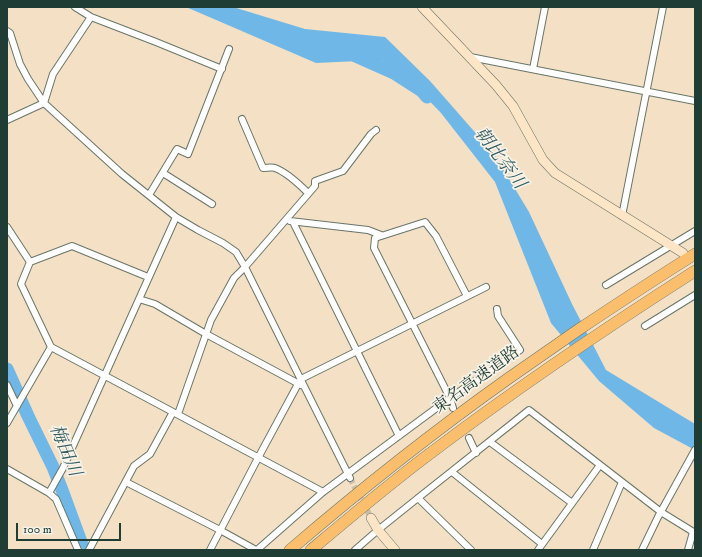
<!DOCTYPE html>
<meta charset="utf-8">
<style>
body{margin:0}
#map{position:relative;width:702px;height:557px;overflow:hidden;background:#f3e0c5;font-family:"IM FELL DW Pica",serif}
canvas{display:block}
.frame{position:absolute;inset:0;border:8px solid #1f3d34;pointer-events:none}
.scale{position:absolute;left:16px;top:523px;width:105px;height:18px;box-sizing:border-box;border:2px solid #1f3d34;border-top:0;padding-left:5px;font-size:12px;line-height:14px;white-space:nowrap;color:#1f3d34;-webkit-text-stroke:3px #f7f3e8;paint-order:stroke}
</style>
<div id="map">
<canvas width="702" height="557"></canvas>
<div class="frame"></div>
<div class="scale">100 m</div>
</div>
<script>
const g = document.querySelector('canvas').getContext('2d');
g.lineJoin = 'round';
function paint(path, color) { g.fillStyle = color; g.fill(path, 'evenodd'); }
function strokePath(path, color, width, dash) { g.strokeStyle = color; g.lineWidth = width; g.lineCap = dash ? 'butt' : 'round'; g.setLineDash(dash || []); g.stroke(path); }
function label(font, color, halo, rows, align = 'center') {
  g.font = font + ' "IM FELL DW Pica","Noto Serif JP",serif'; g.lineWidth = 3.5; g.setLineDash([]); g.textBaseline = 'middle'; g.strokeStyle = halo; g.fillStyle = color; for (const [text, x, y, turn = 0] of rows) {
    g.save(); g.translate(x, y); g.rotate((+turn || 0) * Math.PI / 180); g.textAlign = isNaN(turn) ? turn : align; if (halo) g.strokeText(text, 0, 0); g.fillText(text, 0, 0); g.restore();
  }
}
paint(new Path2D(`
 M186,7H233L305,29L385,37L430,81L494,154L529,212L572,304L606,370L695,424V450L654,428L599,381L551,323L495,182L441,113L414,85L381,60L316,63Z`), '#6fb7e7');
strokePath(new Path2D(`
 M349,53L394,73L422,91L427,97
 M7,369L28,416L53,467L62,490L84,550`), '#6fb7e7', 13);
strokePath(new Path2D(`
 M350,478L371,518`), '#c9bfa8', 6, [6, 3]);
const street = new Path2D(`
 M75,7L91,17L156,42L222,69
 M7,31L10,33L20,64L28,79L44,103L122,174L176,217L198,230L223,243L236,252L245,267L304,386L350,478
 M470,57L695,101
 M533,69L545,7
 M242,119L263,168C267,168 272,167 275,168C286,172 300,185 308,193
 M7,120L44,103L53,74L91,17
 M163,173L212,204
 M149,195L177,149L188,154L229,49
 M622,216L663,7
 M290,221L368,230L381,235
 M293,222L399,436
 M7,227L30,262L21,284L51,347L7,423
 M30,262L72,246L148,277
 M606,285L695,231
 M139,299L155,304L206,334L301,385
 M645,326L695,295
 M51,347L323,492
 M301,379L486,287
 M7,385L17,406
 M453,408L450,398L374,248L375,238L425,222L436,236L467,296
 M178,414L211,320L234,278L245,267L315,186V181L343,171L371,134L376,130
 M469,438L476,453
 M490,442L572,503
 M7,469L49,493L63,468L176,217
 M452,472L542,544
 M126,482L220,530L256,550
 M49,493L56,499L78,550
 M418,498L471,550
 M89,550L134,466L150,454L173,412
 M210,550L258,458L298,384
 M257,550L323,492L450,398L520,350L498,316L497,309
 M355,550L378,530L418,498L529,410L661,512L695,533
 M538,550L600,465
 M593,550L622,482
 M642,550L658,517L695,450
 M688,550L693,532`);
const secondary = new Path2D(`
 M422,7L496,85L513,106L543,160L555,173L683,253
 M371,518L378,530L395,550`);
const highway = new Path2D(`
 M290,550C360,490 433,432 509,378C532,362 555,346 578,330C617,304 655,279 695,254
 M311,550C349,518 388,485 428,455C514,390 604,329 695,271`);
strokePath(street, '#697667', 8);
strokePath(secondary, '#697667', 10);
strokePath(highway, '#697667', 12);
strokePath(street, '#fff', 6);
strokePath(secondary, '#fde5c5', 9);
strokePath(highway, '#fabe6d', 11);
label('17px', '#1f3d34', '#f7f3e8', [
 ["東名高速道路",477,381,-36]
]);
label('italic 18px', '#335c61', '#f7f3e8', [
 ["朝比奈川",499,159,53],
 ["梅田川",64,451,67]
]);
</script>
